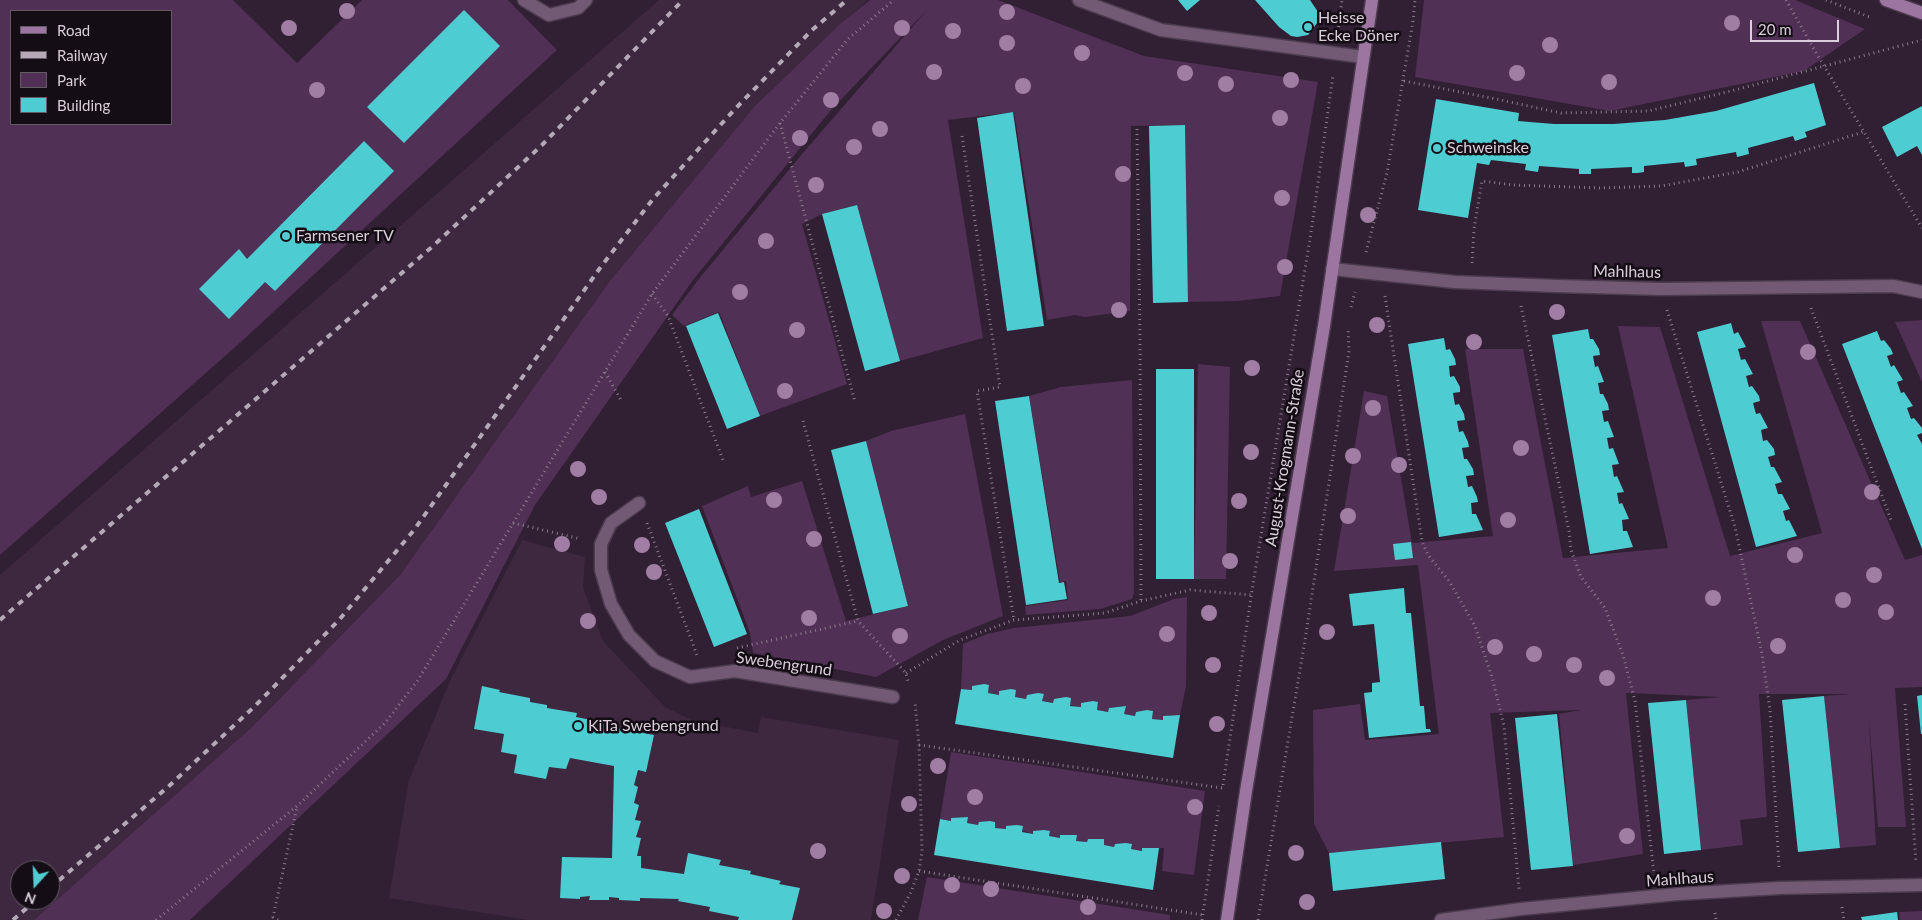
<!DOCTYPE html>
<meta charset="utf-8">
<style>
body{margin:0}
#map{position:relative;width:1922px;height:920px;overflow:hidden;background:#311f33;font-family:Lato,sans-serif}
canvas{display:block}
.legend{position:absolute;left:10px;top:10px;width:162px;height:115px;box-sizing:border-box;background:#140d15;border:1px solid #635a64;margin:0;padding:6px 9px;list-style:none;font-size:15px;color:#d9ceda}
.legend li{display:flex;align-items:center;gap:10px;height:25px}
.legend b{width:25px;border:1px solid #635a64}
.north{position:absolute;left:10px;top:860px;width:50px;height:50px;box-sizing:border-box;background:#140d15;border:1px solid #635a64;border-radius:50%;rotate:200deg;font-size:14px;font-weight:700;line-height:20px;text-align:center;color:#d9ceda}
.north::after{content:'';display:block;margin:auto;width:18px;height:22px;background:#51ccd2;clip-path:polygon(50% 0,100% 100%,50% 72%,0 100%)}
.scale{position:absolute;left:1750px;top:20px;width:89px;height:22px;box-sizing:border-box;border:2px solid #d9ceda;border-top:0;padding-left:6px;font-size:15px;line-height:18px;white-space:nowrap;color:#d9ceda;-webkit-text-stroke:4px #140d15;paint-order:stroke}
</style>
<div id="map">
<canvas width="1922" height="920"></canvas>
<ul class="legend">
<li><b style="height:6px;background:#9c76a0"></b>Road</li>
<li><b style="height:6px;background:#b5a9b7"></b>Railway</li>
<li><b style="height:14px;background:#513055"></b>Park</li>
<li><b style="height:14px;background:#4dccd2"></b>Building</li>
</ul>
<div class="north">N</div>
<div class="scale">20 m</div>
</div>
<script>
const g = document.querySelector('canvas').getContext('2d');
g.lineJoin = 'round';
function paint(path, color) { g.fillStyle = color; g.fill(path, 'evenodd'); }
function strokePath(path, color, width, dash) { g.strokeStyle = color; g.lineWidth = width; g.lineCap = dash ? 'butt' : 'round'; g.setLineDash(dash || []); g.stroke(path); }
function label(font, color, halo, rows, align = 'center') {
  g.font = font + ' Lato,sans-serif'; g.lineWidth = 5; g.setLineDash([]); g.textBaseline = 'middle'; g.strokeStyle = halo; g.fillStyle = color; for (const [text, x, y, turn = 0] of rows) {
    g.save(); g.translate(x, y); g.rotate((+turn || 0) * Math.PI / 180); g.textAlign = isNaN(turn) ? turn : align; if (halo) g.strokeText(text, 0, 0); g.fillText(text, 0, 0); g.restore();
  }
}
paint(new Path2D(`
 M659,0H868L841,23L755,106L609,282L400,575L252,727L34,920H0V575ZM20,870H50V900H20Z
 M522,540L585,557L583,587L603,641L665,707L691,720L758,733L761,717L899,740L871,920H528L389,898L409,780L450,681Z`), '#3e2840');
paint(new Path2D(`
 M0,0H233L297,63L362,0H508L557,50L242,341L0,555ZM11,11H171V124H11Z
 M870,0H998L1144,56L1318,82L1280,296L1237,301L1188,302L1185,125L1131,126L1130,311L1085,317L1075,315L1047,320L1014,112L948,120L983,338L900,361L856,205L822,214L802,224L847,384L760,416L719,312L684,326L672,315L698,280L802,154L927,10L831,110L693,280L535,505L446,679L190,920H34L252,727L400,575L609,282L755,106L841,23Z
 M1424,0H1795L1865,29L1804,71L1610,111L1415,77Z
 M1922,320V382L1895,322Z
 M1761,321H1800L1905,560L1922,555V687L1895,688L1906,827H1878L1869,720L1876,845L1840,848L1824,696L1850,694H1759L1767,817L1740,820L1743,845L1701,850L1686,700L1721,697L1626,693L1643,854L1573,865L1559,714L1581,710L1490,713L1504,837L1329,853L1314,824L1313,710L1360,704L1365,740L1439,734L1418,565L1334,571L1364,391L1387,396L1412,543L1493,536L1465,349H1523L1563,558L1668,548L1618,326L1660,327L1730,556L1822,533Z
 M1198,364L1230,367L1226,579H1194Z
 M1132,380L1134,593L1132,599L1100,609L1026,615L1025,606L1068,600L1066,581L1060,582L1029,396L1061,387Z
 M965,414L1003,616L943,640L876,677L753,653L750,633L702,506L748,486L751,497L802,481L846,621L908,606L866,441L891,431Z
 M1187,597L1186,686L1180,715L1163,716V720L1152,719L1153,711L1147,710L1136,712L1135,716L1124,714L1125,706L1109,708L1108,712L1097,710L1098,702L1081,703V707L1042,701L1044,694L1027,695L1026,699L1015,697L1016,690L999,691V695L988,693L989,685L972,686V690L961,689L963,644L987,634L1014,628L1130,616L1174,599Z
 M951,752L1205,791L1194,875L1162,871L1164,848H1143L1142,851L1131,849L1132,844H1115L1114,847L1104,845V839H1088L1087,842L1076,841L1077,835H1061L1060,838L1049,836L1050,831H1033V834L1006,826V829L995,828V822L990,821L978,825L967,823L968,817L952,818L951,821L940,819Z
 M927,877L1170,915V920H918Z
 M1922,911V920H1900L1899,912Z`), '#513055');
paint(new Path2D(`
 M1178,0H1200L1187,11Z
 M1255,0H1310L1318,12L1317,23L1308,35L1297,37L1291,36L1279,27Z
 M464,10L500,46L404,143L367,107Z
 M1814,83L1826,125L1805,132L1807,137L1795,141L1793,136L1748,148L1749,154L1737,157L1736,152L1696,159L1697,165L1685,167L1684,162L1644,166V172L1638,173H1632V167L1591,169V174H1579V169L1539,166L1538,172L1525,170L1526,164L1491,160L1489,165L1477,163L1468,218L1418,210L1436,99L1519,113L1518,121L1554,124H1614L1665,120L1716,111Z
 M1922,106V155L1917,146L1897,157L1882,127Z
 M1013,112L1044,326L1007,331L977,118Z
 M1185,125L1188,302L1153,303L1149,126Z
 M364,141L394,171L275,291L265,282L229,319L199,289L239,249L247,259Z
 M857,205L900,361L865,371L822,214Z
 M718,313L760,416L727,429L686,326Z
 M1731,323L1734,334L1738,332L1746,347L1738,349L1741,360L1745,359L1753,374L1746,376L1749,387L1752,386L1759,396L1760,401L1753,403L1756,414L1760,413L1768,428L1761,430L1763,441L1767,440L1774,449L1775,455L1768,457L1771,467H1774L1782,482L1775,484L1778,494H1782L1790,509L1783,511L1786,521L1789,520L1797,536L1756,547L1697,332Z
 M1588,329L1590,339H1593L1599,349L1600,355L1593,356L1595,367L1598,366L1604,382L1598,383L1600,394H1603L1608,404L1609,410L1602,411L1604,422L1608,421L1614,437L1607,438L1609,449L1613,448L1619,464L1612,465L1614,477L1617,476L1624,492L1617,493L1619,504L1622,503L1629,519L1622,520L1623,531H1627L1633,547L1590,554L1552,335Z
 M1877,331L1881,341L1884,340L1891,349L1893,354L1887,356L1891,367L1894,365L1903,380L1897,382L1901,393L1904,392L1913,406L1907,408L1911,419L1914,418L1922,428V433L1917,435L1922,444V549L1842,344Z
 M1444,338L1446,350L1450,349L1455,359L1456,365L1449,366L1450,377L1454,376L1460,387V392L1453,393L1455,405L1459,404L1464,414L1465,420L1457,421L1459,432L1463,431L1468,442L1469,447L1462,448L1464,459H1467L1473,469L1474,475L1466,476L1468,487L1472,486L1477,497L1478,502L1471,503L1472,514H1476L1483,530L1439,537L1408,344Z
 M1156,369H1194V579H1156Z
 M1029,396L1059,583L1064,582L1067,599L1026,605L995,401Z
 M866,441L908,606L873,614L831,450Z
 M699,509L747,634L714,647L665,523Z
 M1411,542L1413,558L1395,560L1393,544Z
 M1404,588L1406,613H1411L1420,706H1424L1426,729H1430L1431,732L1369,738L1364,693L1372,692V683L1380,682L1374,624L1353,626L1349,594Z
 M984,684L989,685L988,693L999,695V691L1011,689L1016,690L1015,697L1026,699L1027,695L1038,693L1044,694L1042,701L1053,703L1054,699L1066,697L1071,698L1070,706L1081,707V703L1093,701L1098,702L1097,710L1108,712L1109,708L1126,706L1124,714L1135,716L1136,712L1147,710L1153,711L1152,719L1163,720V716L1180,715L1173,758L955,724L961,689L972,690V686Z
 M482,686L500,690L499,692L530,698V702L547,705V708L577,713L576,717L607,723L606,726L654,735L646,772L638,770L634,785L638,787L634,803L639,805L635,820L641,821L636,837L641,838L637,856H641V868L684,874L688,853L721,860L719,865L751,871L750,874L781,881L779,884L800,888L792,920H738L739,917L709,911L710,907L678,901L679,899L640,898V901L619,900V898L609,897V900H589L590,896L580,897V899L560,898L562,857L612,858L614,766L570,758L566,769L549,767L546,779L514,773L517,755L501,752L504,734L474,729Z
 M1922,695V734H1921L1917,696Z
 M1824,696L1840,848L1798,852L1782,700Z
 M1686,700L1701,850L1664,854L1648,703Z
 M1557,714L1573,866L1531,870L1515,718Z
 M968,817L967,823L978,825L979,822L990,821L995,822V828L1006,829V826L1017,825L1023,826L1022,832L1033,834V831L1044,830L1050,831L1049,836L1060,838V835H1077L1076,841L1087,842L1088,839H1104V845L1114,847L1115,844L1126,843L1132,844L1131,849L1142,851V848H1159L1153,890L934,855L940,819L951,821V818Z
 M1441,842L1445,879L1333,891L1329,853Z
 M1897,912L1898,920H1862L1861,917Z`), '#4dccd2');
const service = new Path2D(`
 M524,0L549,15L578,8L586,0
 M1079,0L1161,30L1363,57`);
const minor = new Path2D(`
 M1332,269L1455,282L1556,286L1661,289L1893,286L1922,292
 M639,503L611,523L601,544V570L611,604L629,635L655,661L690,677L735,671L893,697
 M1441,920L1521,909L1678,894L1780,888L1922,885`);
const secondary = new Path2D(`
 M1886,0L1922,13
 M1227,920L1246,791L1324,326L1372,0`);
strokePath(service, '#4c3b4e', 15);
strokePath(minor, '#4c3b4e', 15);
strokePath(secondary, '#4c3b4e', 15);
strokePath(new Path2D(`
 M1786,0L1815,51L1922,228
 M1826,0L1872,18
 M1338,32L1342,0
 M1404,81L1491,98L1561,113L1648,111L1731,91L1922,40
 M780,123L855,402
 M1137,129L1140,337L1141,601
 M962,136L1000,387L977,391L1014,620
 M1366,252L1387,173L1413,21L1415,0
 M1472,263L1474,229L1482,181L1513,185L1600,188L1661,186L1738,172L1863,132
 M652,294L668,316L723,460
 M1385,296L1422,541L1428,555L1449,581L1475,626L1492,677L1504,726L1519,889
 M1521,306L1569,531L1571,550L1581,577L1605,608L1623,655L1635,701L1654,875
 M1351,307L1355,292
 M1811,308L1891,520
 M1667,310L1735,527L1762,654L1770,710L1779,867
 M605,372L622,402
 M803,421L858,621L906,673L908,681
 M513,523L581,539
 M647,523L697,655
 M737,648L858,621
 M906,673L960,640L1014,620L1105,613L1141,601L1190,590L1252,595
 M1905,704L1916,863
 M919,745L1222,788
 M1223,785L1253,584L1311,233L1333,75
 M919,871L1203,915
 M1842,907L1844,920
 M1715,913L1716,920
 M156,920L297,806L385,723L418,680L652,294L780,123L848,39L894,0
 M278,920L273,917L297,807
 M896,920L911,892L919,871L922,852L919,745L915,702
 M1202,920L1219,806
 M1258,920L1306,634L1349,351L1348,328`), '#8a7c8c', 3, [1, 4]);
strokePath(service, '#725a74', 12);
strokePath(minor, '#725a74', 12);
strokePath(secondary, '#9c76a0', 12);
strokePath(new Path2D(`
 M0,620L433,246L542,145L683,0
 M50,888L169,786L255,706L339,620L414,530L600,268L653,199L735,109L811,31L847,0
 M13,920L36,900`), '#b5a9b7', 4, [6, 6]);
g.fillStyle = '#a07ea3';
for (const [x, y] of [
 [347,11],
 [1007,12],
 [1732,23],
 [289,28],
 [902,28],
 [953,31],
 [1007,43],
 [1550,45],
 [1082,53],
 [934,72],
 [1185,73],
 [1517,73],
 [1291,80],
 [1609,82],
 [1226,84],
 [1023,86],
 [317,90],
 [831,100],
 [1280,118],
 [880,129],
 [800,138],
 [854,147],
 [1123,174],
 [816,185],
 [1282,198],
 [1368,215],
 [766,241],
 [1285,267],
 [740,292],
 [1119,310],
 [1557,312],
 [1377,325],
 [797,330],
 [1474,342],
 [1808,352],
 [1252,368],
 [785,391],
 [1373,408],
 [1521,448],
 [1251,452],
 [1353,456],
 [1399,465],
 [578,469],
 [1872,492],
 [599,497],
 [774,500],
 [1239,501],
 [1348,516],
 [1508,520],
 [814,539],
 [562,544],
 [642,545],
 [1795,555],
 [1230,561],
 [654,572],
 [1874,575],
 [1713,598],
 [1843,600],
 [1886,612],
 [1209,613],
 [809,618],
 [588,621],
 [1327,632],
 [1167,634],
 [900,636],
 [1778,646],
 [1495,647],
 [1534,654],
 [1213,665],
 [1574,665],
 [1607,678],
 [1217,724],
 [938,766],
 [975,797],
 [909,804],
 [1195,807],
 [1627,836],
 [818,851],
 [1296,853],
 [902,876],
 [952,885],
 [991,889],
 [1307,902],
 [1088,907],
 [884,911]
]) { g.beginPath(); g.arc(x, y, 8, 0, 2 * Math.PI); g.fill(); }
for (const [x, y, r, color] of [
 [1308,27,5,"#51ccd2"],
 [1437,148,5,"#51ccd2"],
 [286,236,5,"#51ccd2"],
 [578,726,5,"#51ccd2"]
]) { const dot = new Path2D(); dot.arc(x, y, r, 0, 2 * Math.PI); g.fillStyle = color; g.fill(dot); strokePath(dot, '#140d15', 2); }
label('16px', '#d9ceda', '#140d15', [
 ["Heisse",1318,18],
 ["Ecke Döner",1318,36],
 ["Schweinske",1447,148],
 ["Farmsener TV",296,236],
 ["KiTa Swebengrund",588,726]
], 'left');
label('16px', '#d9ceda', '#140d15', [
 ["Mahlhaus",1627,272,1],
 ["August-Krogmann-Straße",1285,458,-81],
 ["Swebengrund",784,664,8],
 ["Mahlhaus",1680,879,-4]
]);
</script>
